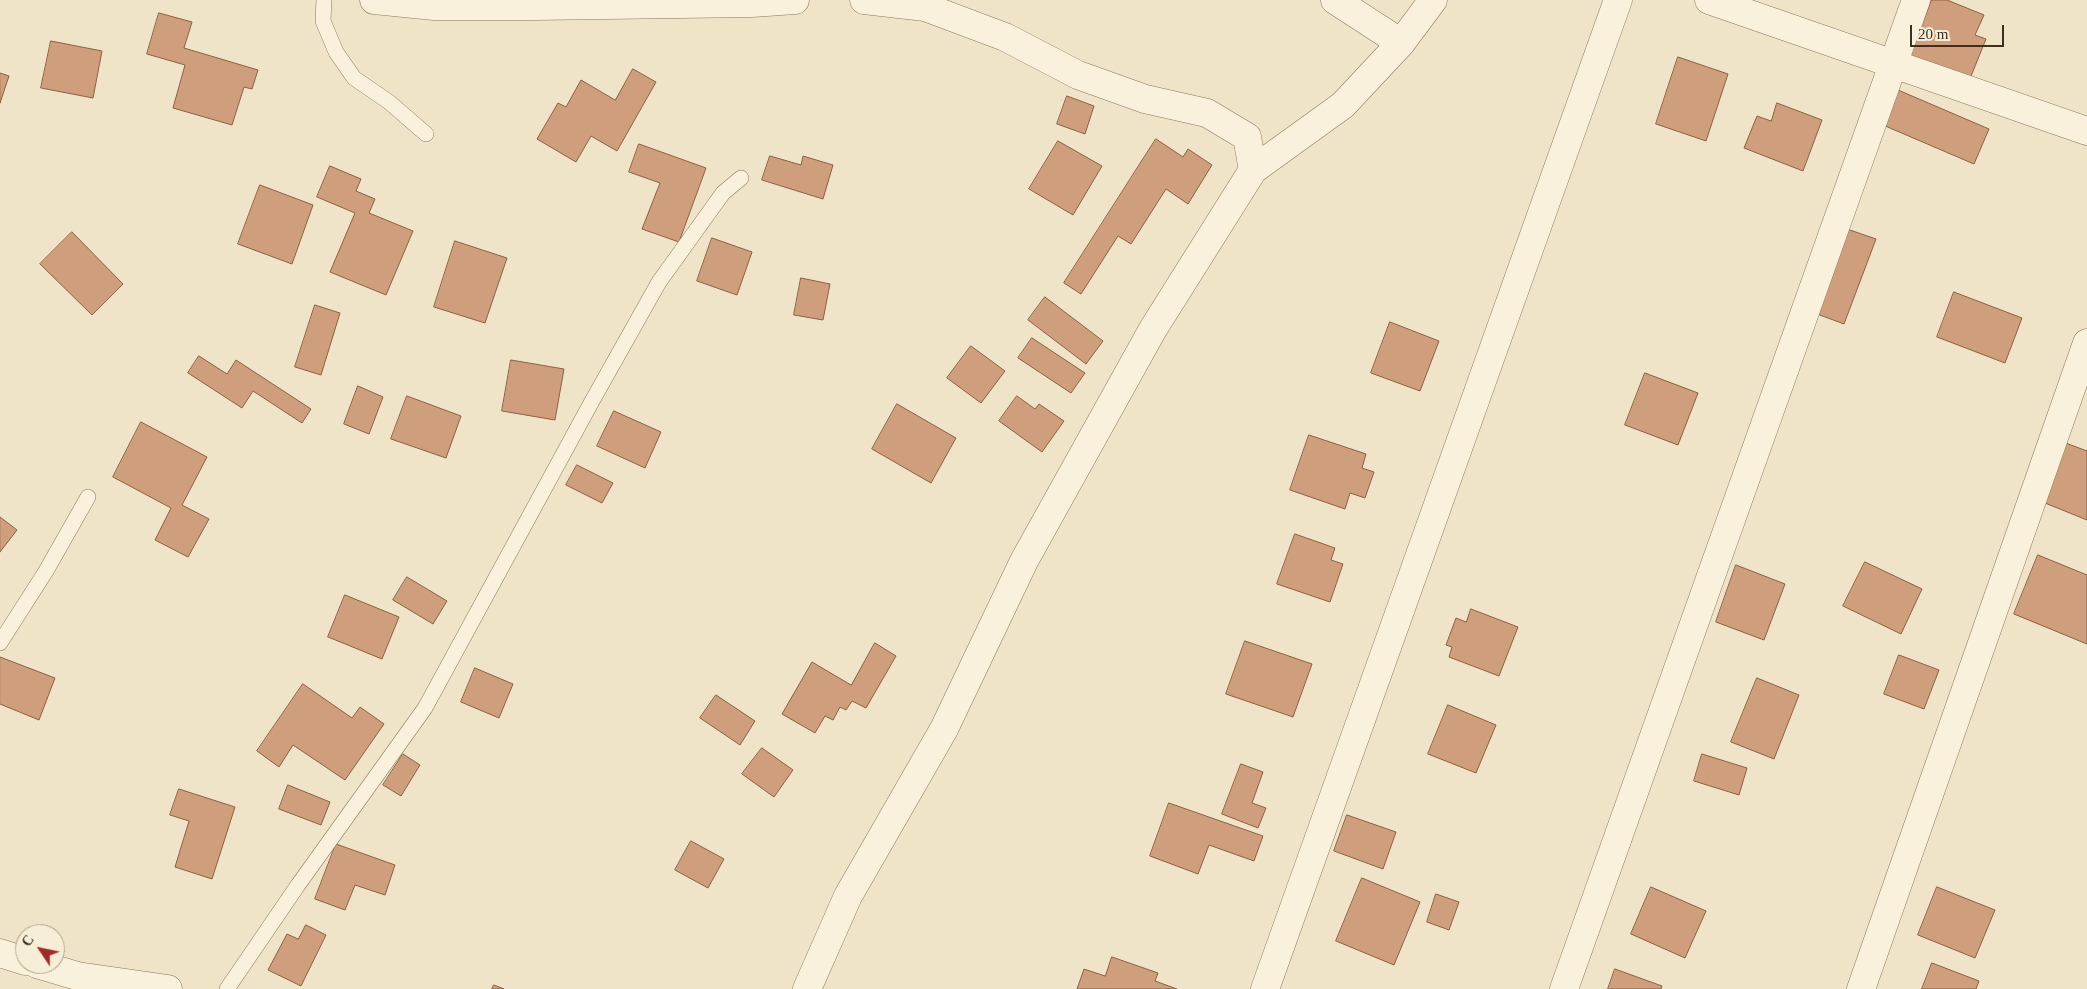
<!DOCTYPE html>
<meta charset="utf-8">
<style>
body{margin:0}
#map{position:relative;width:2087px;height:989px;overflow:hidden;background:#f0e4c8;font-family:Georgia,serif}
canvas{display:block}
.north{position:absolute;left:15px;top:924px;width:50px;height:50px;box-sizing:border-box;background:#f7eed8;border:1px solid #ada18e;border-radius:50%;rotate:304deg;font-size:14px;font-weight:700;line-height:20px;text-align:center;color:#3d2e20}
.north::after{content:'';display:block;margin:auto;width:18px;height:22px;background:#9e2a2b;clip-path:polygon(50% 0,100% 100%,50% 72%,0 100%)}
.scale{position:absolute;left:1910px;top:25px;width:94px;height:22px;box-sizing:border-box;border:2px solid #3d2e20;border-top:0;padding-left:6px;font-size:15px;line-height:18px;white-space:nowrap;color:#3d2e20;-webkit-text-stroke:4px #f7eed8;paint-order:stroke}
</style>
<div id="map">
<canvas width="2087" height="989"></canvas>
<div class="north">С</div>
<div class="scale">20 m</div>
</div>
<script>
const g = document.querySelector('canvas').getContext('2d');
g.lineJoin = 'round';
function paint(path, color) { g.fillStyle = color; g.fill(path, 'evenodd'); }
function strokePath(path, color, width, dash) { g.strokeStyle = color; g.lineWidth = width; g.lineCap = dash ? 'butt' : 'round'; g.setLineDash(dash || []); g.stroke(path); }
const building = new Path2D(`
 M1932,0H1947L1984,15L1975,35L1986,39L1969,81L1910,57Z
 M159,13L192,22L184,48L258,70L252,89L244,87L232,125L173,108L185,65L147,54Z
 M51,41L102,51L93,98L41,88Z
 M1678,57L1728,74L1706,141L1656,124Z
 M633,69L656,82L617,151L591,136L576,162L537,139L558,103L566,107L581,80L615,100Z
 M0,73L9,76L0,103Z
 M1898,90L1989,129L1974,164L1883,125Z
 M1067,96L1094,106L1085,134L1057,124Z
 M1777,103L1822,120L1803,171L1744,148L1757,116L1771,121Z
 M1156,139L1183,157L1188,149L1212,165L1188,204L1166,189L1131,244L1118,236L1081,294L1064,283Z
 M1058,141L1102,166L1073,215L1029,189Z
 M639,144L706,168L679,242L642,229L660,183L629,172Z
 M770,156L801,165L803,156L833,165L823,199L762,180Z
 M330,166L361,179L356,191L375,199L369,213L413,231L386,295L330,272L355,213L317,197Z
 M260,185L313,205L292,264L238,244Z
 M1844,228L1876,239L1844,324L1812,312Z
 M72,232L123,284L92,315L40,264Z
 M712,238L752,252L737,295L697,281Z
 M455,241L507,258L485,323L434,307Z
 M801,278L830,284L823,320L794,315Z
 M1954,292L2022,318L2005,363L1937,337Z
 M1045,297L1103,341L1086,364L1028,320Z
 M315,305L340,313L321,375L295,367Z
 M1390,322L1439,341L1420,391L1371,373Z
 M1032,338L1085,373L1071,393L1018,358Z
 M971,346L1005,371L981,403L947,378Z
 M199,356L227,374L236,360L311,409L302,423L253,391L242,408L188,373Z
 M511,360L564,369L555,420L502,411Z
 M1645,373L1698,393L1678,445L1625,425Z
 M358,386L383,397L369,434L344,424Z
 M407,396L461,416L446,458L391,439Z
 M1017,396L1035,409L1039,404L1064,421L1042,452L999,421Z
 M897,404L956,438L931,483L872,449Z
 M614,411L661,432L645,468L597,446Z
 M141,422L207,457L182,505L209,519L188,557L155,540L171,508L113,477Z
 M1309,435L1366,454L1362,468L1374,472L1365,498L1350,493L1345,509L1290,490Z
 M2063,442L2087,451V520L2040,501Z
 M577,465L613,483L602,503L566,485Z
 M0,517L17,530L0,552Z
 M1295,534L1335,548L1331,560L1343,564L1330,602L1277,584Z
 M2038,555L2087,575V644L2014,614Z
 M1865,562L1922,589L1901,634L1843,606Z
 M1736,565L1785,584L1764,640L1716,622Z
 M407,577L447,601L433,624L393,600Z
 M345,595L399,617L382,659L328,637Z
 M1471,609L1518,627L1499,676L1449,657L1452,647L1446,645L1456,618L1466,622Z
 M1245,641L1312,664L1293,717L1226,694Z
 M875,643L896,656L866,708L852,701L846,710L840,707L833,720L825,716L815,733L782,714L812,662L851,685Z
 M1899,655L1939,670L1924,709L1884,694Z
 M0,657L55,678L39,720L0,704Z
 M475,668L513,684L499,718L461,702Z
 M1757,678L1799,695L1774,759L1731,742Z
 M303,684L352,718L360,707L384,724L345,780L293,745L279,767L257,751Z
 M716,695L755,721L740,745L700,718Z
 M1448,705L1496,725L1476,773L1428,754Z
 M762,748L793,770L774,797L742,774Z
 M403,754L420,765L401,796L383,785Z
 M1702,754L1747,768L1739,795L1694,781Z
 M1241,764L1263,772L1252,803L1266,808L1258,828L1222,814Z
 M288,785L330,802L321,825L279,809Z
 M179,789L235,807L212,879L175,867L189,821L170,815Z
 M1169,803L1263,836L1254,861L1209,845L1198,874L1150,856Z
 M1347,815L1396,832L1383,869L1334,851Z
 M691,841L724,859L708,888L675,870Z
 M336,844L395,865L385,895L355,885L345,910L315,899Z
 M1362,878L1420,902L1394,965L1336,941Z
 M1651,887L1706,911L1685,958L1631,934Z
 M1937,887L1995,910L1975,958L1918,935Z
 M1436,894L1459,902L1449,930L1427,922Z
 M306,925L326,935L301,986L268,970L287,934L298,939Z
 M1112,957L1158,973L1155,981L1177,989H1077L1084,969L1105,976Z
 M1932,963L1979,981L1976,989H1922Z
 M1615,969L1662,986L1661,989H1608Z
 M494,985L504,989H492Z`);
paint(building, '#cf9f7d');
strokePath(building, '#8d5f41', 1);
const service = new Path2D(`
 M324,0L323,21L336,52L354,78L389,102L426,134
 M0,643L46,571L88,497
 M227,989L298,885L425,708L591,403L659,282L723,193L741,178`);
const minor = new Path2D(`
 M374,0L434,6H534L752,3L795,0
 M1335,0L1401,43
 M1709,0L2087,131
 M1253,170L1343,105L1401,43L1433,0
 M0,953L25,961
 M37,964L77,976L168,989
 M807,989L848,896L944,729L1024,561L1153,329L1253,170L1247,137L1207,113L1145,99L1078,75L1005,37L925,7L864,0
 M1265,989L1618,0
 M1564,989L1916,0
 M1861,989L2087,343`);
strokePath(service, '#8d765c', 16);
strokePath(minor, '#8d765c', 29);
strokePath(service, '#faf1dc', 15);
strokePath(minor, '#faf1dc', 28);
</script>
